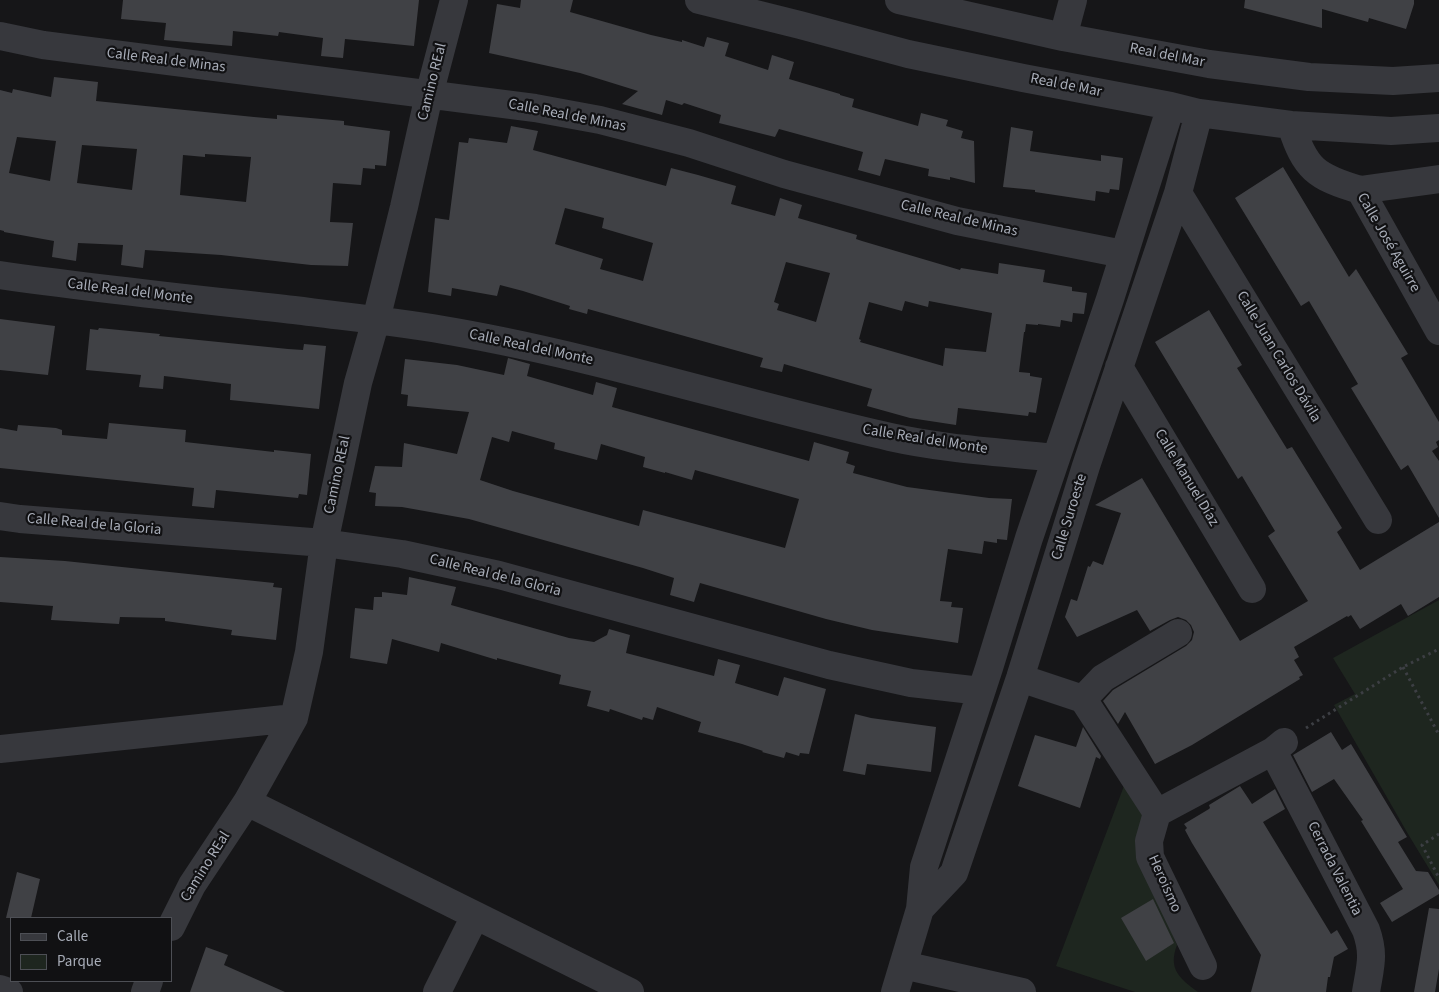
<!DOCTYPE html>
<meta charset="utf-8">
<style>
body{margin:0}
#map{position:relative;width:1439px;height:992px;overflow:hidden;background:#161618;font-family:"Source Sans 3",sans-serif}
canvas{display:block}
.legend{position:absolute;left:10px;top:917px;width:162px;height:65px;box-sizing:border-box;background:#111113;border:1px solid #4d4f55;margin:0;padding:6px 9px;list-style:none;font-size:15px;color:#a8adb8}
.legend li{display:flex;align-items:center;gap:10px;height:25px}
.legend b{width:25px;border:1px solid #4d4f55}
</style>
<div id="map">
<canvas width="1439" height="992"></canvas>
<ul class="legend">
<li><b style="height:6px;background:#37383d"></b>Calle</li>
<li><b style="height:14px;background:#1e261f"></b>Parque</li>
</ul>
</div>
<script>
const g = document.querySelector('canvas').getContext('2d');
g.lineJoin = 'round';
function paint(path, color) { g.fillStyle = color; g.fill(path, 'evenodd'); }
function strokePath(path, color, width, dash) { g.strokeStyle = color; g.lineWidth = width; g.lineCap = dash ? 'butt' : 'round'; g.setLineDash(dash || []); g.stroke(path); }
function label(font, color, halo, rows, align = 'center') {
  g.font = font + ' "Source Sans 3",sans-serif'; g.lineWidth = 4.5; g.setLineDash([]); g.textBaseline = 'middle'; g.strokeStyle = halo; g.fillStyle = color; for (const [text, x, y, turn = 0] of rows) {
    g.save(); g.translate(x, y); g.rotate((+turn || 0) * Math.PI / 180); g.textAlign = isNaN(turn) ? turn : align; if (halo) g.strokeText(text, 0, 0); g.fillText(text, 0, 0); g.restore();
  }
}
paint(new Path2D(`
 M1439,600V885L1408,834L1334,705L1355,694L1333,658Z
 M1130,770L1152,804L1139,854L1177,945C1168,969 1179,978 1198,992H1135L1056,966Z`), '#1e261f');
paint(new Path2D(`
 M123,0H419L414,46L345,39L343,58L321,56L323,38L279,32L278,36L233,31L232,46L164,40L166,23L121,19Z
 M521,0H573L570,12L651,35L682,42V40L704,47L707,37L729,43L725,56L768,70L772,55L794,62L789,79L840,94V95L854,99L852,107L918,126L921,113L948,120L946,126L963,131L961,138L974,141L975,183L950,177V180L928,176L929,169L885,159L880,176L858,170L863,152L779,129L775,137L719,123L721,115L684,103L682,105L666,100L662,115L622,104L638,91L580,73L489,53L497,4L520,8Z
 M1245,0H1414V4L1406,29L1369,18L1368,22L1322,9V28L1244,8Z
 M54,77L98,82L96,101L254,117L277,119V115L344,121V125L390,131L386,166L375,165V169L363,168L361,185L333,183L330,222L353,223L348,266L311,265L221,255L145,250L143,268L121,265L123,245L78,243L76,261L52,257L54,241L4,232V231L0,230V90L12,93L13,89L51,97ZM17,137L56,141L50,181L9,173ZM82,145L137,149L132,190L77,183ZM205,154L251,157L246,202L180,195L183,155L205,157Z
 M511,126L538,131L533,150L666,186L671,168L698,175L736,186L731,204L775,216L780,198L802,205L798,218L857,235L856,239L862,241L960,270L961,268L998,274L999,263L1045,270L1043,282L1072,287V291L1087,293L1084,314L1073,313L1072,322L1061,320L1060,327L1038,324V325L1026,324L1025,332H1024L1019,372L1030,373V376L1042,378L1036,413L1029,412L1028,416L958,408L956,425L910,418L867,406L872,389L784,364L782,372L760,367L763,358L588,309L587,314L569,309L570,306L523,291L500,285L497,296L452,288L451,296L428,292L435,218L449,220L459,142L468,143L469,138L507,143ZM565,208L604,218L602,228L653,243L643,281L600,269L603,259L555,244ZM786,262L830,273L816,322L777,310L779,304L774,302ZM905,301L928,307L929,301L992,313L986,352L945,348L943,366L860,342L861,340L859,339L869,302L902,311Z
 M1011,127L1033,131L1030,151L1101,161V155L1123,158L1119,190L1110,189L1109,193L1096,191L1095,201L1035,192V190L1003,187Z
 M1283,167L1349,277L1356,269L1408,354L1401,358L1439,422V440L1436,442L1438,447L1432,451L1439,461V518L1408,465L1401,470L1351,388L1358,384L1309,301L1301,306L1235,198Z
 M1209,310L1242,365L1237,368L1287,449L1292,447L1342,528L1337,532L1360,570L1439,522V597L1408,616L1401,604L1360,629L1351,615L1348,617L1347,616L1294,647L1299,657L1294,660L1303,675L1299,677L1300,679L1192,745L1155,764L1125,712L1118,724L1103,701L1113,690L1186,646L1192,640L1194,632L1191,625L1186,620L1178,617L1170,620L1150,631L1137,610L1077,637L1065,617L1071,599L1077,601L1088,566L1090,567L1093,561L1103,565L1121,513L1095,505L1142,478L1240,641L1308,601L1268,536L1275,531L1242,476L1238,479L1155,342Z
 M0,319L55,326L48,375L0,370Z
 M99,328L160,334L159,336L288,349L303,350L304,344L326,346L319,409L230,400L231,384L164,376L163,389L139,387L141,375L86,370L90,329L98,330Z
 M508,358L530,364L527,376L593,395L596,382L617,388L612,407L809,461L814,442L849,452L846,463L855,466L853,473L907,487L989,498L1012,499L1007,540L997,539V543L984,541L982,554L948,549L940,601L952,602L951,607L963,608L958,643L872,630L826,619L700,583L694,602L670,595L674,578L643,568L469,519L402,507L375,506L376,493L369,492L375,466L402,467L404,443L457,454L469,412L407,406L408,395L401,394L405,359L457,365L504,375ZM512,431L555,443L554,449L597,460L601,444L645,457L643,467L665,473V472L692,480L695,470L799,499L785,548L643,510L639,526L513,491L480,480L492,437L509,442Z
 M109,423L186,430L185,442L274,452V450L311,454L307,495L299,494L298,498L216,490L214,508L192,506L194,488L0,468V428L17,431L18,425L56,428L62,430V435L107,439Z
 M0,557L65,561L274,583L273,587L282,588L276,640L231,635L232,630L165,621V618L120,617L119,624L51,620L53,606L0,602Z
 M409,577L456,587L451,605L569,638L594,642L607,635L609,629L630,635L626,653L714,676L718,659L740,665L735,683L778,696L784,677L826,689L809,754L800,753L799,756L786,752L784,758L762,752L763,751L742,744L698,732L701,722L657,707L653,720L643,717L642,720L610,709L609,712L587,706L591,691L559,684L561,675L497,658V660L441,643L439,652L392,639L387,664L350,658L355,608L373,610L374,597H382V592L407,595Z
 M855,714L871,718L936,727L931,772L867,764L865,775L843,771Z
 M1083,727L1101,756L1100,759L1096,757L1080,808L1018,786L1035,735L1076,747Z
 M1331,732L1342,750L1351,744L1407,837L1398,842L1416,871L1428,872L1439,890V894L1392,922L1380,903L1403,889L1361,821L1363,820L1334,779L1312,792L1293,755Z
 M1240,786L1252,804L1275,789L1285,809L1263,822L1331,934L1337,930L1348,949L1334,957L1330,977H1328L1326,992H1251L1261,955L1192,843L1185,830L1187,828L1184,824L1209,809L1210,808L1209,805Z
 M17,872L40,879L31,918H6Z
 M1153,899L1174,943L1146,961L1121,918Z
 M1429,908L1439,909V969L1435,992H1414Z
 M206,947L228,955L224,965L285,992H190Z`), '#404145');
strokePath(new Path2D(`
 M1403,667L1439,735
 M1306,728L1403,667L1439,649
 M1439,834L1422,845L1439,878`), '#3d3f44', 3, [2.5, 4]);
strokePath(new Path2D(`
 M699,0L800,25L908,54L1023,78L1171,106L1199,113L1291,125L1391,131L1439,128
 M899,0L1063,37L1209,64L1309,77L1393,81L1439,78
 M0,36L43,45L535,108L600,120L689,143L784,174L957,221L1123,254
 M1063,37L1073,0
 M1291,125C1305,169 1316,177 1360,190L1439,331
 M1360,190L1439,179
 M1178,193L1378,520
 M0,275C98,289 196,299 294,310C348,317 402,322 455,332C602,358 744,404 890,437C944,449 1000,452 1055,458
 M1119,367L1252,589
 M0,516L20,519L324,543L402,554L499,575L829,665L911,683L981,691
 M1020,678L1083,699
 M1083,699L1157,813L1149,841L1150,857L1203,966
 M1083,699L1103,678L1178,633
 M0,749L294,718
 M1273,751L1366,930C1375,955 1370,967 1366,992
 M247,802L630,992
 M1157,813L1273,751L1284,742
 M920,909L954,873L1020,678L1086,466L1178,193L1199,113
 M171,927L192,885L247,802L294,718L309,652L324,543L358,383L376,320L404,207L429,95L454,0
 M903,965L1022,992
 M0,989L9,992
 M145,992L149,981
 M437,992L475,916
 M895,992L920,909L924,867L989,668L1029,538L1110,299L1171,106`), '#37383d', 28);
label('15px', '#a8adb8', '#111113', [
 ["Real del Mar",1167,56,11],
 ["Calle Real de Minas",166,61,7],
 ["Camino REal",433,82,-76],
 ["Real de Mar",1066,86,11],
 ["Calle Real de Minas",567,116,11],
 ["Calle Real de Minas",959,219,13],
 ["Calle José Aguirre",1388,243,60],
 ["Calle Real del Monte",130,292,7],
 ["Calle Real del Monte",531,348,12],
 ["Calle Juan Carlos Dávila",1278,357,59],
 ["Calle Real del Monte",925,440,9],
 ["Camino REal",338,475,-78],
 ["Calle Manuel Díaz",1186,478,59],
 ["Calle Suroeste",1070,517,-73],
 ["Calle Real de la Gloria",94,525,5],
 ["Calle Real de la Gloria",495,576,14],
 ["Camino REal",206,867,-58],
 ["Cerrada Valentia",1334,869,63],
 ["Heroismo",1164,884,66]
]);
</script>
